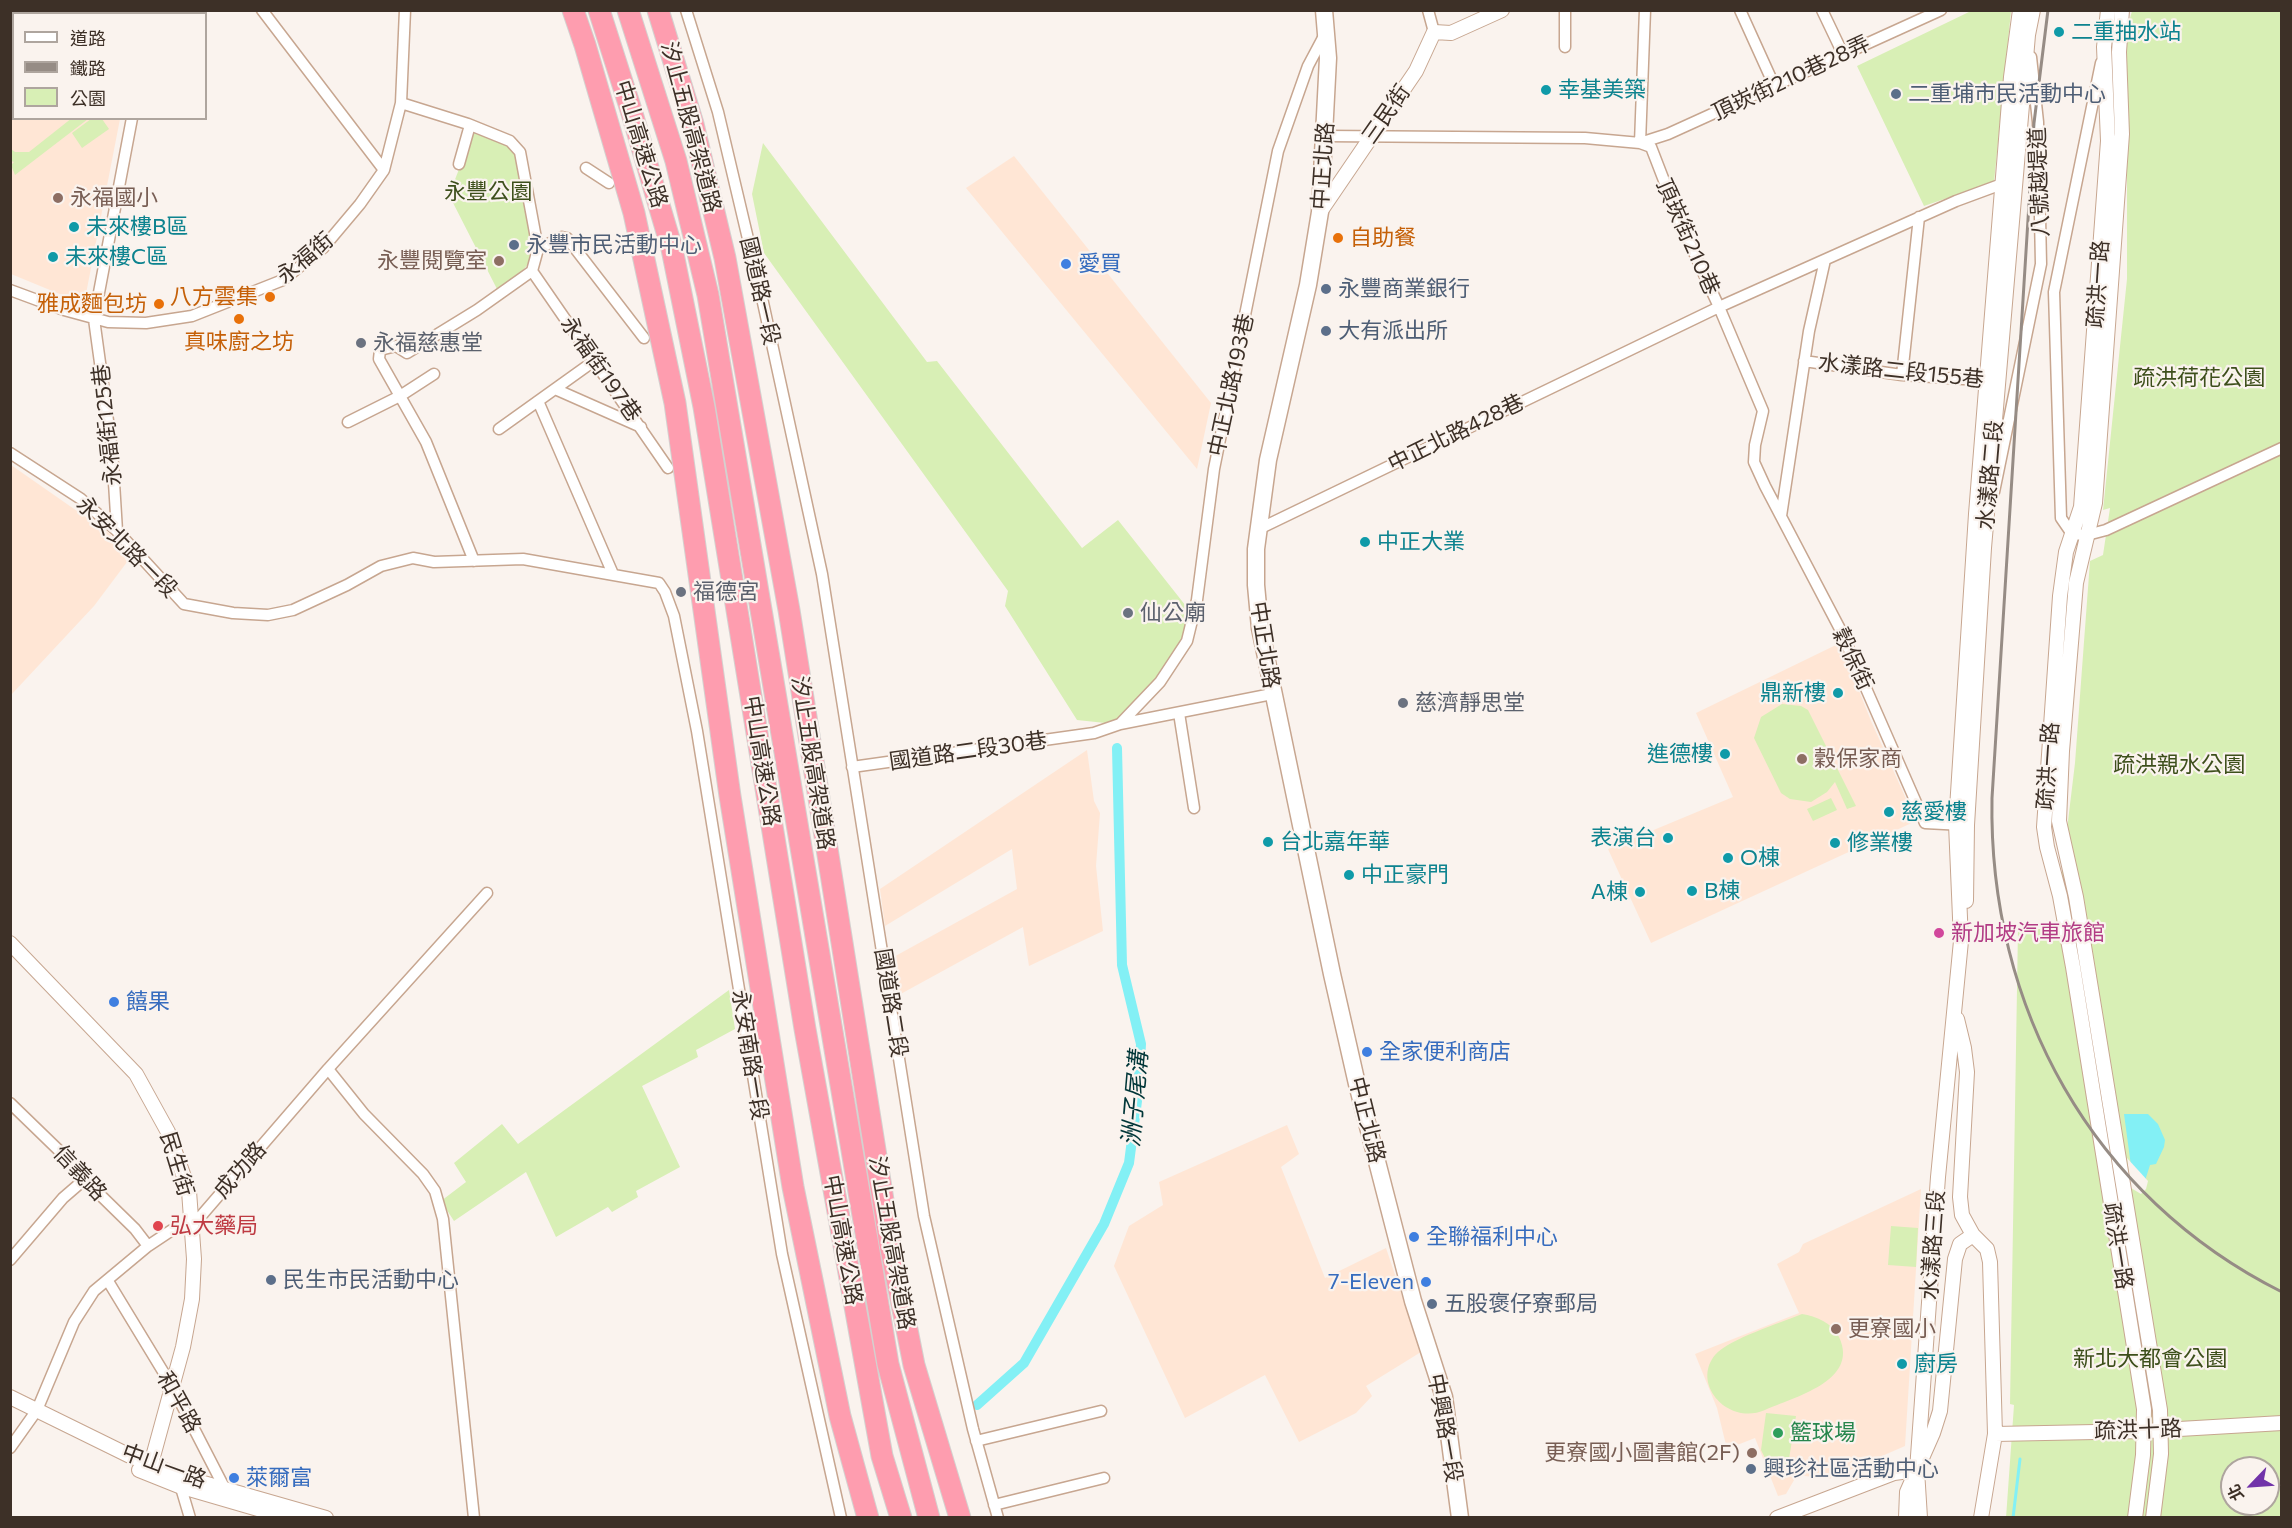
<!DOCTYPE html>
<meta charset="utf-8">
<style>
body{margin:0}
#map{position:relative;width:2292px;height:1528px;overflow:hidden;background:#faf3ee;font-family:Commissioner,"Noto Sans TC",sans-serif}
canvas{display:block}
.frame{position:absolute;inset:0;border:12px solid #3d3027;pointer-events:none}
.legend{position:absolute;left:12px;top:12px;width:195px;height:108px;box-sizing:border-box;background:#faf3ee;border:2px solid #aea59e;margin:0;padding:8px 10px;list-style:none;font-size:18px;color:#3d3027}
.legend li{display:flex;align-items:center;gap:12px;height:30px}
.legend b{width:30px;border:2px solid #aea59e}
.north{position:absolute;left:2220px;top:1456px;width:60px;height:60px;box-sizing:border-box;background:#faf3ee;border:2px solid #aea59e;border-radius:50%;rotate:245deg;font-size:16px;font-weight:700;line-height:24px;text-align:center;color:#3d3027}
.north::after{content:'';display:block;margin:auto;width:21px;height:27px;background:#7133a9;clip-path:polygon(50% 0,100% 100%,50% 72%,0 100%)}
</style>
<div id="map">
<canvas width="2292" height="1528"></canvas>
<div class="frame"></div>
<ul class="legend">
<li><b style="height:8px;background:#fff"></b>道路</li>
<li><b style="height:8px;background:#968c85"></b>鐵路</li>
<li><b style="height:16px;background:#d8efb5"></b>公園</li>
</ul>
<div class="north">北</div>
</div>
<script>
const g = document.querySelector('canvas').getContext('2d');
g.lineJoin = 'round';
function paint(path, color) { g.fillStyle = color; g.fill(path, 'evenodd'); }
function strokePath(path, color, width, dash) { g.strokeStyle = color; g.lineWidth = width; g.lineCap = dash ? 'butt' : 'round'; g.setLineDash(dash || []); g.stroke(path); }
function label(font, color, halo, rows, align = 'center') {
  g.font = font + ' Commissioner,"Noto Sans TC",sans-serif'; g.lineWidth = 4.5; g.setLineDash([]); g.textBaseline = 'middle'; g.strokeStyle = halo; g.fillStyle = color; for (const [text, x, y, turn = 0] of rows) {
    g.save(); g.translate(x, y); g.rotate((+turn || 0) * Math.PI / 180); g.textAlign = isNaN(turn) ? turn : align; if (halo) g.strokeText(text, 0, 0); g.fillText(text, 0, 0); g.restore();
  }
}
paint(new Path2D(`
 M13,92L14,118L120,119L84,304L11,274L10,94Z
 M1014,156L1211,403L1197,469L966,188Z
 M11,465L110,534L127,562L94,606L11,695Z
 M1840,643L1871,721L1916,821L1651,943L1608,849L1733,797L1696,713Z
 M1087,750L1094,801L1100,813L1096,866L1103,931L1029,966L1023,927L897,996L890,959L1017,889L1012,849L885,926L880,889Z
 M1287,1125L1299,1154L1281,1167L1325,1278L1386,1248L1421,1352L1366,1386L1372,1396L1356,1413L1299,1442L1265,1375L1185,1418L1114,1266L1129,1226L1163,1205L1159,1182Z
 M1921,1189L1905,1446L1829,1479L1797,1475L1786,1494L1778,1496L1755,1438L1727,1449L1717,1408L1695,1354L1799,1313L1777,1264L1799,1252L1803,1244Z`), '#ffe6d5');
paint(new Path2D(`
 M11,11H59L61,13L14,14L13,64L11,66Z
 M1971,11H2011L1994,182L1924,206L1857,66Z
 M2132,11H2281V1517L2006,1518L2014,1405L2010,1404L2018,929H2055L2075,763L2090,561L2103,555L2110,508L2103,510L2127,279V29ZM2232,1468H2268V1504H2232Z
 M72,118L88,119L15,175L11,165L14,162L11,161V149L15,152H29Z
 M91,119H102L109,129L82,148L72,133Z
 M473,133L509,144L516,155L533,254C526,272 513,279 497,289L449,195Z
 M763,143L927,362L937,361L1082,548L1118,520L1193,615L1172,671L1124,725L1077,720L1005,606L1008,591L764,253L752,194Z
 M1782,704L1801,706L1808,710L1856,806L1847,809L1835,782L1827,792L1811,802L1790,799L1781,793L1754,738L1761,717Z
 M1831,798L1837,810L1813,821L1807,809Z
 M729,990L735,1029L696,1050L698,1057L642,1086L680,1167L636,1191L638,1197L612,1212L608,1207L556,1237L526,1172L454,1221L441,1201L466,1182L454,1163L502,1124L518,1144Z
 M1891,1226L1918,1228L1916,1267L1888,1265Z
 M1802,1314C1816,1316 1832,1323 1839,1337C1860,1381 1794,1397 1765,1410C1728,1426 1691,1384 1715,1355C1729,1339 1780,1323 1802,1314Z
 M1766,1413L1796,1416L1788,1465L1767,1462L1761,1450Z`), '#d8efb5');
paint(new Path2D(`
 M2124,1114H2148L2158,1124L2165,1140L2164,1147L2156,1164L2150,1165L2143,1187L2134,1188Z`), '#83f0f5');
paint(new Path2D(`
 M2127,1158L2148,1181L2146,1189L2141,1194L2131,1188Z`), '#faf3ee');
strokePath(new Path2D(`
 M2013,1518L2020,1459`), '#83f0f5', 3);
strokePath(new Path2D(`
 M977,1405L1024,1363L1104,1224L1129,1163L1138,1093L1141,1044L1122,965L1117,748`), '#83f0f5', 10);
const minor = new Path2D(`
 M262,10L384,170
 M686,10L718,112L762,298L822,574L924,1216L973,1429L998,1518
 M1428,10L1434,32
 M1565,10V47
 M1740,10L1774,85
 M1822,10L1843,54
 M92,14L96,10
 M2101,63L2054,292L2061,518L2072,534L2087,535L2106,530L2282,448
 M10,71L14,69
 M401,103L468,124L510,141L520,152L538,249L532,271L477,310L407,353L396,346L380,350L379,359L426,442L474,561
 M1325,136L1585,138L1640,143L1651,147L1680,222L1719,307L1763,411L1755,445L1754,462L1765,486L1840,629L1925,823L1963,825
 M1640,143L1668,134L1941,10
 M1640,143L1645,10
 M459,164L470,125
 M586,168L609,183
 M538,249L562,237L567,238L644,338
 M532,271L668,468
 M10,290L64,310L108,322L146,323L192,316L283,280L323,248L360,204L384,170L401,103L405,10
 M1804,361L1902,375L1995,381
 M1902,375L1919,217
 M555,389L641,427
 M538,401L613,574
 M348,422L400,396L434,374
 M499,429L594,361
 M10,453L81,499L117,531L184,604L233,613L268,615L293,610L347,585L381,566L413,558L434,562L523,559L659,583L665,592L674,616L697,731L782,1254L841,1518
 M1994,492L2041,264L2038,122L2031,57
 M1781,516L1809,331L1825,260
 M1261,528L1719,307L1956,201L2002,184
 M117,531L112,450L94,319L132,118
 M1179,713L1194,808
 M1120,724L1160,682L1187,641L1197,600L1214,469L1278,151L1308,66L1325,34
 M852,767L1094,733L1120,724L1272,694
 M328,1069L364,1114L423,1174L435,1191L443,1219L474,1518
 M10,1103L76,1167L89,1184L135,1229L148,1246
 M10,1260L63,1198L85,1179
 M108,1281L173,1388L224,1487
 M976,1441L1101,1411
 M10,1448L37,1410L74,1322L94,1291L148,1246L172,1230L201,1216L328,1069L487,893
 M179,1481L190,1518
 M994,1505L1104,1478`);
const tertiary = new Path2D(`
 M2108,10L2104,47L2108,141L2081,507L2066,552L2060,596L2044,827L2047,847L2060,896L2073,967L2144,1409L2143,1455L2135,1518
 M2122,10L2119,52L2122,134L2095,503L2076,583L2062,751L2059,821L2076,897L2160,1410L2161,1454L2153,1518
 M1320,212L1416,71L1434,32L1451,33L1502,10
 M1966,901L1967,825L1984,548L2028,35L2033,10
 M10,943L136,1074L168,1132L189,1191L194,1259L192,1299L183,1347L151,1464L145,1472
 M1957,1019L1964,1048L1967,1072L1960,1197L1962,1215L1973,1235
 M10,1397L128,1455L179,1476L326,1518
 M1995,1434L2145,1431L2282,1423
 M139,1470L179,1486L289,1518
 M1777,1518L1894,1473L1917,1470
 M1906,1518L1907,1492L1933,1433L1940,1411L1955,1259L1960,1244L1973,1235L1987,1249L1990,1262L1995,1434L1981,1518
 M1920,1518L1917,1470L1938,1177L1961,941L1956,824L1976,514L2011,77L2020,10`);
const secondary = new Path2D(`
 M1324,10L1328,58L1320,212L1308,285L1268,460L1256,549V585L1260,628L1332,974L1357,1084L1413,1301L1444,1397L1460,1518`);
const motorway = new Path2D(`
 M573,10L585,45L634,213L675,403L730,796L793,1187L840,1416L868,1518
 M599,10L631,110L672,249L704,407L805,1029L882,1456L901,1518
 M628,10L676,161L708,295L888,1364L929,1518
 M658,10L693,124L725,258L789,610L890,1244L914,1365L960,1518`);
strokePath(minor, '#c7a690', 13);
strokePath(tertiary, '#c7a690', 16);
strokePath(secondary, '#c7a690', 19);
strokePath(motorway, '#d4d1cf', 23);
strokePath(minor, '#fff', 10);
strokePath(tertiary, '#fff', 14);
strokePath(secondary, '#fff', 16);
strokePath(motorway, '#fe9daf', 21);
strokePath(new Path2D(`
 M2048,10L2034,123L1992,798C1988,1007 2092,1197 2282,1292`), '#968c85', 3);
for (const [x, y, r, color] of [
 [2059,32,6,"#0f9aa8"],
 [1546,90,6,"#0f9aa8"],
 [1896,94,6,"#5c6f8a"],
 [58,198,6,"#8d6e63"],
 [74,227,6,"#0f9aa8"],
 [1338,238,6,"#e8710a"],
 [514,245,6,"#5c6f8a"],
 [53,257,6,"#0f9aa8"],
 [499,261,6,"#8d6e63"],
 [1066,264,6,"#3f7fe0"],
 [1326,289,6,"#5c6f8a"],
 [270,297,6,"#e8710a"],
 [159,304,6,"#e8710a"],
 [239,319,6,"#e8710a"],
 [1326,331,6,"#5c6f8a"],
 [361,343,6,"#6b7280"],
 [1365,542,6,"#0f9aa8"],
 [681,592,6,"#6b7280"],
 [1128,613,6,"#6b7280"],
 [1838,693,6,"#0f9aa8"],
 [1403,703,6,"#6b7280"],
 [1725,754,6,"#0f9aa8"],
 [1802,759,6,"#8d6e63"],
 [1889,812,6,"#0f9aa8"],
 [1668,838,6,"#0f9aa8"],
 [1268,842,6,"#0f9aa8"],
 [1835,843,6,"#0f9aa8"],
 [1728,858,6,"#0f9aa8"],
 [1349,875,6,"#0f9aa8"],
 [1692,891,6,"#0f9aa8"],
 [1640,892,6,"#0f9aa8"],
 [1939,933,6,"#d1479c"],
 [114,1002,6,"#3f7fe0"],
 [1367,1052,6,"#3f7fe0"],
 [158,1226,6,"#e0444e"],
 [1414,1237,6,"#3f7fe0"],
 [271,1280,6,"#5c6f8a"],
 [1426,1282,6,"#3f7fe0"],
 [1432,1304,6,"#5c6f8a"],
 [1836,1329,6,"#8d6e63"],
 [1902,1364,6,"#0f9aa8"],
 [1778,1433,6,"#2e9e5b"],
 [1752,1453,6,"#8d6e63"],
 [1751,1469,6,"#5c6f8a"],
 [234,1478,6,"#3f7fe0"]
]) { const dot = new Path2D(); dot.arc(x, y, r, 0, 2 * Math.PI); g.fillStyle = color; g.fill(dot); strokePath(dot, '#faf3ee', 2); }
label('22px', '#0d838f', '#faf3ee', [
 ["二重抽水站",2071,32],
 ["幸基美築",1558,90],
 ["未來樓B區",86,227],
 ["未來樓C區",65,257],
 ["中正大業",1377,542],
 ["鼎新樓",1826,693,"right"],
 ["進德樓",1713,754,"right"],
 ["慈愛樓",1901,812],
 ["表演台",1656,838,"right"],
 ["台北嘉年華",1280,842],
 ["修業樓",1847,843],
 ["O棟",1740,858],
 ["中正豪門",1361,875],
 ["B棟",1704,891],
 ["A棟",1628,892,"right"],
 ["廚房",1914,1364]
], 'left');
label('22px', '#3d3027', '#faf3ee', [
 ["頂崁街210巷28弄",1791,78,-25],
 ["三民街",1386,114,-55],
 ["汐止五股高架道路",691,127,75],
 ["中山高速公路",641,144,73],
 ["中正北路",1323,166,-86],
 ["八號越堤道",2039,182,-92],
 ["頂崁街210巷",1688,237,66],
 ["永福街",305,258,-40],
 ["疏洪一路",2098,284,-86],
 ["國道路一段",760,291,77],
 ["永福街197巷",601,369,55],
 ["水漾路二段155巷",1901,371,6],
 ["中正北路193巷",1231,385,-78],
 ["永福街125巷",107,425,-96],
 ["中正北路428巷",1456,433,-26],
 ["水漾路二段",1990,475,-85],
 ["永安北路一段",127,547,45],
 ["中正北路",1265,645,81],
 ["穀保街",1853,659,65],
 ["國道路二段30巷",968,751,-8],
 ["中山高速公路",762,761,81],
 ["汐止五股高架道路",813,763,81],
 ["疏洪一路",2048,766,-86],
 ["國道路二段",891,1003,81],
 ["永安南路一段",750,1055,81],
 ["中正北路",1367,1120,76],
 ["民生街",177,1164,73],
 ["成功路",240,1170,-49],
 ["信義路",80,1173,47],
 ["中山高速公路",843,1240,80],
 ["汐止五股高架道路",892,1243,80],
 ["水漾路三段",1933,1245,-86],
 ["疏洪一路",2118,1246,81],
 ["和平路",179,1402,61],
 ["中興路一段",1445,1428,80],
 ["疏洪十路",2138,1430,-2],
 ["中山一路",164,1466,20]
]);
label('22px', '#4e5e75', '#faf3ee', [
 ["二重埔市民活動中心",1908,94],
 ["永豐市民活動中心",526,245],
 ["永豐商業銀行",1338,289],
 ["大有派出所",1338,331],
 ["民生市民活動中心",283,1280],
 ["五股褒仔寮郵局",1444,1304],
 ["興珍社區活動中心",1763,1469]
], 'left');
label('22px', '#3d4f1b', '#faf3ee', [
 ["永豐公園",488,192],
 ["疏洪荷花公園",2199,378],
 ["疏洪親水公園",2179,765],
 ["新北大都會公園",2150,1359]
]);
label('22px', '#785e54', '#faf3ee', [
 ["永福國小",70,198],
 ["永豐閱覽室",487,261,"right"],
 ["穀保家商",1814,759],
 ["更寮國小",1848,1329],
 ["更寮國小圖書館(2F)",1740,1453,"right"]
], 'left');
label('22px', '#c56008', '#faf3ee', [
 ["自助餐",1350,238,"left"],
 ["八方雲集",258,297],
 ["雅成麵包坊",147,304],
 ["真味廚之坊",239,342,"center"]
], 'right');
label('22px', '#366cbe', '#faf3ee', [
 ["愛買",1078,264],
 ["饎果",126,1002],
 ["全家便利商店",1379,1052],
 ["全聯福利中心",1426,1237],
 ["7-Eleven",1414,1282,"right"],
 ["萊爾富",246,1478]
], 'left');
label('22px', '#5b616d', '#faf3ee', [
 ["永福慈惠堂",373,343],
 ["福德宮",693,592],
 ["仙公廟",1140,613],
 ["慈濟靜思堂",1415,703]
], 'left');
label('22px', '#b23c85', '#faf3ee', [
 ["新加坡汽車旅館",1951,933]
], 'left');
label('22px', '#be3a42', '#faf3ee', [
 ["弘大藥局",170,1226]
], 'left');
label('22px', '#27864d', '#faf3ee', [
 ["籃球場",1790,1433]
], 'left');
label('italic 24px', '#003638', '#faf3ee', [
 ["洲子尾溝",1135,1099,-85]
]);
</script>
